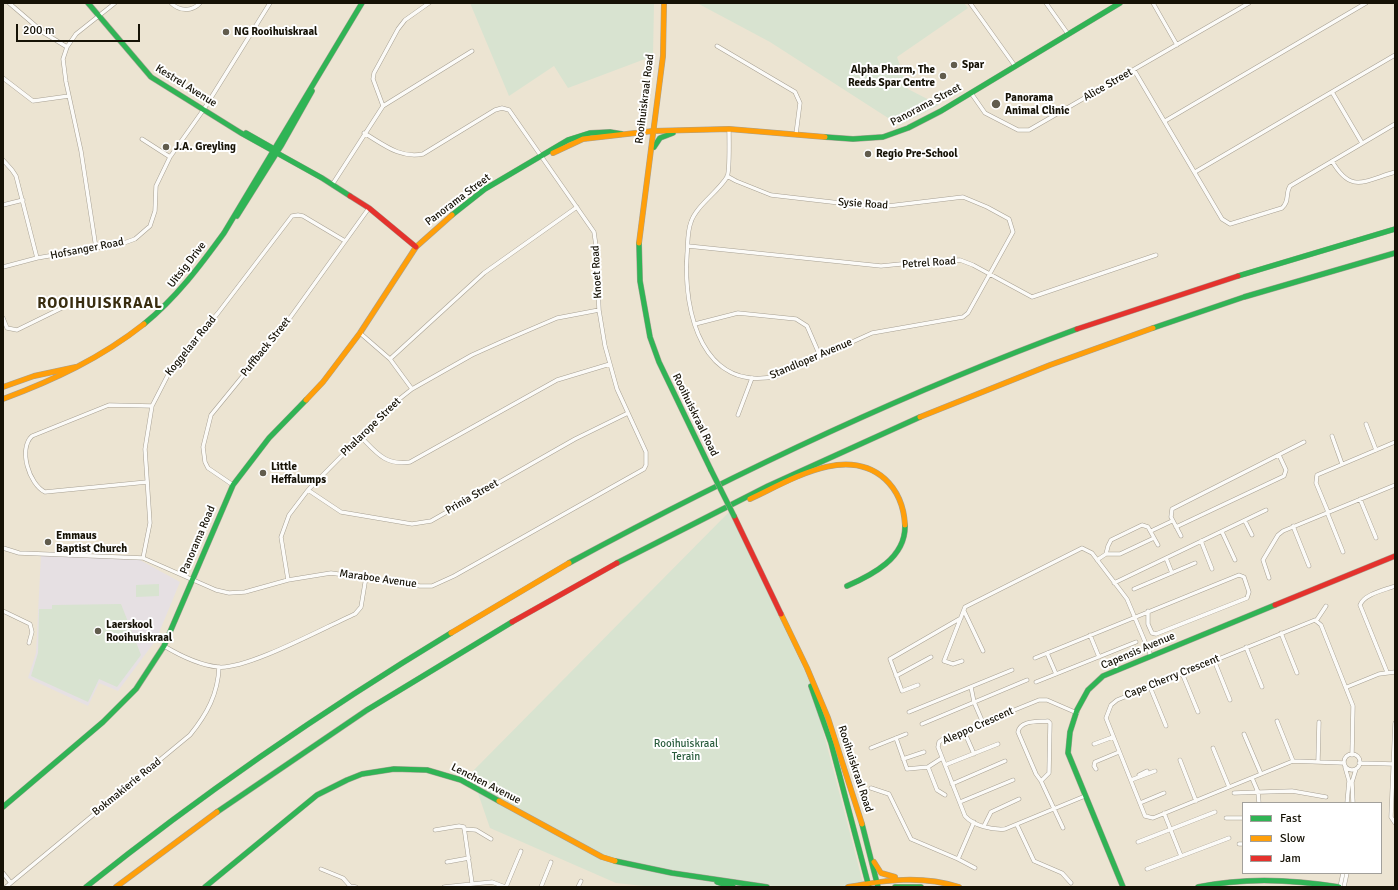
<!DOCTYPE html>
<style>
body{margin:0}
#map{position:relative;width:1398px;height:890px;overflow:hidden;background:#ece4d2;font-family:Signika,sans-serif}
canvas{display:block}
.frame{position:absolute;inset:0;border:4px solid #161206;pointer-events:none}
.legend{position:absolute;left:1242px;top:802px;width:140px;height:72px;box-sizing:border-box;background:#fff;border:1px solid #a2a09b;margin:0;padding:5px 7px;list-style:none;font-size:12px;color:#161206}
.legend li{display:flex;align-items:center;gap:8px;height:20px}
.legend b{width:20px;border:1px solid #a2a09b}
.scale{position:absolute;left:16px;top:24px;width:124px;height:18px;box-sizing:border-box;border:2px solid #161206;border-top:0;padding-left:5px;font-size:12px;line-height:14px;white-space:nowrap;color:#161206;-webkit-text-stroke:3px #fff;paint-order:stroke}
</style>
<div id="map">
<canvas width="1398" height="890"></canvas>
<div class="frame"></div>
<ul class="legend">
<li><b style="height:5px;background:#30b455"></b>Fast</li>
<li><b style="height:5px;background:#ff9f0a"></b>Slow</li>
<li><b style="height:5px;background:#e5322d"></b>Jam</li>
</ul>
<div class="scale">200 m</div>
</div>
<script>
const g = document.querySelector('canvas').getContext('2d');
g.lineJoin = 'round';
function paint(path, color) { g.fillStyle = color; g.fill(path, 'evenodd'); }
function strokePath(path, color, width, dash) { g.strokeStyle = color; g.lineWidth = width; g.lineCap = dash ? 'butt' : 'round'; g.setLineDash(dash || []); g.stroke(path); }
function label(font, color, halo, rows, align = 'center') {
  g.font = font + ' Signika,sans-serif'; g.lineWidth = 4; g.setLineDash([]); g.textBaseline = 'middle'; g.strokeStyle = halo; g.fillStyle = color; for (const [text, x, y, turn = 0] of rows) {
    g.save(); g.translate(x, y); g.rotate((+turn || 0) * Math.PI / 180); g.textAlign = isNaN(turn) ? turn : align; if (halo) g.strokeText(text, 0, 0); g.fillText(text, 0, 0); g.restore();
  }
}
paint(new Path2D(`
 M41,554L140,560L180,582L156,640L118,691L99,683L88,706L28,678L36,653Z`), '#e6e0e3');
paint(new Path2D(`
 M470,3H654L653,56L568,88L554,66L509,96Z
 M697,3H964L968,8L897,57L908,89L939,105L899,125L770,42Z
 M730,511L811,685L864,887H653L616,883L490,828L471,773Z
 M159,584V596L136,597V585Z
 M121,604L141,655L117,687L99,679L88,702L31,676L38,653L39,609H52V605Z`), '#d8e3d0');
const street = new Path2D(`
 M9,3L44,33L67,47
 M171,3C179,11 192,12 200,3
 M970,3L1015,66
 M1046,3L1068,34
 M1153,3L1177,45
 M717,46L795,92L800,103L796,134
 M1134,70L1222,219L1230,224L1282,208C1290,201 1285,194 1290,186L1395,124
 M3,78L33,101L69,96
 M1332,92L1362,143
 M971,93L985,113L1018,130H1029L1249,3
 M383,106L373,79L374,73L398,29L405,20L429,3
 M1165,121L1366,3
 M142,139L170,157
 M3,160L12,170L16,176L37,258
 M1332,161C1351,194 1364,181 1395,172
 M1195,172L1395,55
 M727,176L736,181L771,195L866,206H888L963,197L987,207L1009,219L1013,232L968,313L963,317L872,333L777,376C703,393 683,313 687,255C688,245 687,232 691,222C696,206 718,192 727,177C730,172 729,138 729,129
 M332,185L383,106L472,51
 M3,205L23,200
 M688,246L881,266L931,261L960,260L973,265L1032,297L1156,255
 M96,248L81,151L66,82L63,59L67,47L76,34L115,3
 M3,267L37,258L124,243L135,239L150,226L155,211L156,186L170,157L204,109L270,3
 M3,318L7,328L17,330L66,306
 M695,324L738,313L796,319L807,326L820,356
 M360,333L390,359L412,389
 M390,359L484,273L577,207
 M738,415L752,378
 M1366,424L1376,450
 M360,436C376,452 385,466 410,462L557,380L610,364
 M1332,436L1342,464
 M147,482L45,492C29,484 18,449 32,436L109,405L152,406
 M233,485L208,468L205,462L203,447L211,415L287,322L369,208
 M308,490L341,512L412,524L431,521L575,439L628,413
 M1360,499L1376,538
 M1327,512L1343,552
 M1328,512L1316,483L1317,475L1395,442
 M1245,521L1252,535
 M1293,526L1309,566
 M1176,527L1284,476L1286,470L1279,455
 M1151,531L1172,521
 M1222,532L1235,560
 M1181,536L1171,517L1172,509L1304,442
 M1201,541L1212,569
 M3,548L19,553L143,558L216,590L229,593L245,592L288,580L331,573L420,586H432L454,576L644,469L646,465V452L617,389L605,346L599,310L596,246L594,232L509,110L502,108L495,110L423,154C400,159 383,144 364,133
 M1106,554L1108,546L1111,540L1142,525L1148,527L1158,545
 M143,558L150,523L145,449L152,406L171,369L218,313L292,216L298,215L303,216L345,241
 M1166,558L1172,573
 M1097,560L1106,554H1120L1154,538
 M1269,578L1263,560L1278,535L1283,531L1395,485
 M288,580L281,537L289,515L308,490L393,404L412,389L472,355L501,342L557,318L599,310
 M1114,583L1266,510
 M1134,589L1195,563
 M3,611L30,624L32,632L29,643
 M964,611L983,651
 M1316,621L1326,606
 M1281,633L1297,673
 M1090,635L1099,657
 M164,646C179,655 200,665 218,667C247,670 325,627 355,614L361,607L366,577
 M1246,647L1262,687
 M1047,653L1056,674
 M1035,658L1239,575L1244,577L1249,592L1247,598L1156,634L1152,633L1148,624V611
 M1214,660L1230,700
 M962,661L953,664L944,661L965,607L1082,548L1092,553L1127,599L1151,656
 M1387,672L1360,605C1364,594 1385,590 1395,586
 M1182,673L1198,712
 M896,676L931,657
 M1036,682L1136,642
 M918,685L902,691L890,659L961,618
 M971,687L974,702L983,723
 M1150,687L1166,726
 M1347,687L1379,674L1395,672
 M909,712L1012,670
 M1077,713L1047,700H1039L943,739L939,742L938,747L965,816C974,826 992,830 1005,829L1085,796
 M1277,721L1293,761
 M1395,723L1391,817L1395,823
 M922,724L1027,680
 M1244,734L1261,774
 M896,738L907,769L928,767L942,758
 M967,738L974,754
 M1094,744L1113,737
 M871,748L906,734
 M1213,748L1229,787
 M1344 762a8 8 0 1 1 16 0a8 8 0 1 1-16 0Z
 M903,759L924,752
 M1180,760L1196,801
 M1318,761L1319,722
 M1344,763L1293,761L1153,818L1145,816L1106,718L1111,705L1117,700L1315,620L1321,625L1353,706L1352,755
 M1359,763L1393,764
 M945,765L998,744
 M928,767L937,790L945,795
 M1345,767L1349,781L1347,803
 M1096,769L1094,766L1095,762L1119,752
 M1139,775L1147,771
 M1252,778L1258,792L1259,803
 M1131,780L1155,771
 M1041,781L1049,773L1050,723L1048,721C1038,722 1020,720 1018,732L1036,774L1041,781L1063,828
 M952,784L1005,761
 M871,788L889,794L911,839L958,859L974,822
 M1234,793L1292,791L1326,797
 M960,802L1013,780
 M1140,803L1164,793
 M1353,803L1352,782L1356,769
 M1164,813L1181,856
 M1226,818H1243
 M1017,825L1034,861L1062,873L1071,883
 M984,826L991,812L1019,799
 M464,829L476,830L491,839
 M435,830L459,826L464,827L472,883
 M1138,842L1215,812
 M1239,844H1243
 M958,859L975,868
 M447,862L469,858
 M321,869L343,878L350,886
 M1147,869L1229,838
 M3,873L11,883
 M349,886L356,887
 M6,887L190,735C207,714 218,694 219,667
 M444,887L492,882L505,887
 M506,887L521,851
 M541,887L551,862
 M578,887L581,881
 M1340,887L1343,873
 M1344,887L1347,873`);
const fast = new Path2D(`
 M88,3L151,77L241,133L322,178L350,196
 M246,133L276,150
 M825,137L853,139L883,137L908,128L941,111L1120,3
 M654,147L660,138L673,133
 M452,215L485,189L568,140L590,133L610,132L622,134
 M237,216L281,146L312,91
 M639,243L640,281L650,337L659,362L711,470
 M1238,276L1395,229
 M144,324C176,298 200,266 224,233L362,3
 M1153,328L1244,297L1395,253
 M569,563C733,474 901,394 1077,329
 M617,563L768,486L920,417
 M847,586C872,575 906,558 905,525
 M811,686L831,743L869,887
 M3,807L103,722L136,689L164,646L233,485L269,438L306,400
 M217,812L367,710L512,622
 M862,824L878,887
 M615,861L672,873L767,887
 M717,882L733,887
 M86,887C202,794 324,710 451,633
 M205,887L317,795L347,780L362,774L394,769L427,770L461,780L499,801
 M895,887H921
 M1123,887L1068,753L1070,732L1077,710L1088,690L1103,676L1275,605
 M1198,887C1245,877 1291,879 1339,887`);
const slow = new Path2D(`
 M553,153L583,139L653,131L729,129L825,137
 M639,243L663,56L664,3
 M3,387L34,376L76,367
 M3,399C54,380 101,358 144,324
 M306,400L323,382L360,333L416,247L452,215
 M920,417L1050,365L1153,328
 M750,499C789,481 846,444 885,479C899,492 904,507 905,525
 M781,614L807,668L828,718L862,824
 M451,633L569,563
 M499,801L602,857L615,861
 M874,862L881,873L895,877
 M116,887L217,812
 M848,887C886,880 921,875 959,887`);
const jam = new Path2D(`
 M350,196L369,208L416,247
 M1077,329L1238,276
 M734,516L781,614
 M1275,605L1395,556
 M512,622L617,563`);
strokePath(street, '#a7a093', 4.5);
strokePath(fast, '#a7a093', 6);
strokePath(slow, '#a7a093', 6);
strokePath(jam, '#a7a093', 6);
strokePath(street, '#fcfbf8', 3.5);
strokePath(fast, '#30b455', 5);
strokePath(slow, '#ff9f0a', 5);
strokePath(jam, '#e5322d', 5);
const fastBridge = new Path2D(`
 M711,470L734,516`);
strokePath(fastBridge, '#a7a093', 6, []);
strokePath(fastBridge, '#30b455', 5);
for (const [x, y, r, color] of [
 [226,32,4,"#615c4d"],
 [954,65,4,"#615c4d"],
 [943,76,4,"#615c4d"],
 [996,104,5,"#615c4d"],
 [166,147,4,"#615c4d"],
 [868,154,4,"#615c4d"],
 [263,473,4,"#615c4d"],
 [48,542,4,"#615c4d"],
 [98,631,4,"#615c4d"]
]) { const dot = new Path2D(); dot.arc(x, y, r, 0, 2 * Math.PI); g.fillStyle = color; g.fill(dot); strokePath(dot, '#fff', 1.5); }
label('bold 11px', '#161206', '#fff', [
 ["NG Rooihuiskraal",234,32],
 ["Spar",962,65],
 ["Alpha Pharm, The",935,70,"right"],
 ["Reeds Spar Centre",935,83,"right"],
 ["Panorama",1005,98],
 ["Animal Clinic",1005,111],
 ["J.A. Greyling",174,147],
 ["Regio Pre-School",876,154],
 ["Little",271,467],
 ["Heffalumps",271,480],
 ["Emmaus",56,536],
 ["Baptist Church",56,549],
 ["Laerskool",106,625],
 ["Rooihuiskraal",106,638]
], 'left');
label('11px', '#161206', '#fff', [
 ["Alice Street",1108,85,-30],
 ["Kestrel Avenue",186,86,32],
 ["Rooihuiskraal Road",645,99,-83],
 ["Panorama Street",926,105,-28],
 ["Panorama Street",458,200,-37],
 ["Sysie Road",863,204,4],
 ["Hofsanger Road",87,249,-11],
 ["Petrel Road",929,263,-4],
 ["Uitsig Drive",187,265,-52],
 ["Knoet Road",597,272,-93],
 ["Koggelaar Road",191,346,-51],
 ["Puffback Street",266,347,-51],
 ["Standloper Avenue",811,359,-23],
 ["Rooihuiskraal Road",695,415,64],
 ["Phalarope Street",371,427,-44],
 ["Prinia Street",472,497,-30],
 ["Panorama Road",198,540,-67],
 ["Maraboe Avenue",378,579,8],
 ["Capensis Avenue",1138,651,-23],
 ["Cape Cherry Crescent",1172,677,-22],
 ["Aleppo Crescent",978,726,-24],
 ["Rooihuiskraal Road",855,769,72],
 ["Lenchen Avenue",486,784,27],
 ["Bokmakierie Road",127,787,-39]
]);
label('11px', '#2b5d3e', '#fff', [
 ["Rooihuiskraal",686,744],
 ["Terain",686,757]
]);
g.letterSpacing = '1px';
label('bold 15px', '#392d10', '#fff', [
 ["ROOIHUISKRAAL",100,304]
]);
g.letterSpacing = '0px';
</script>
